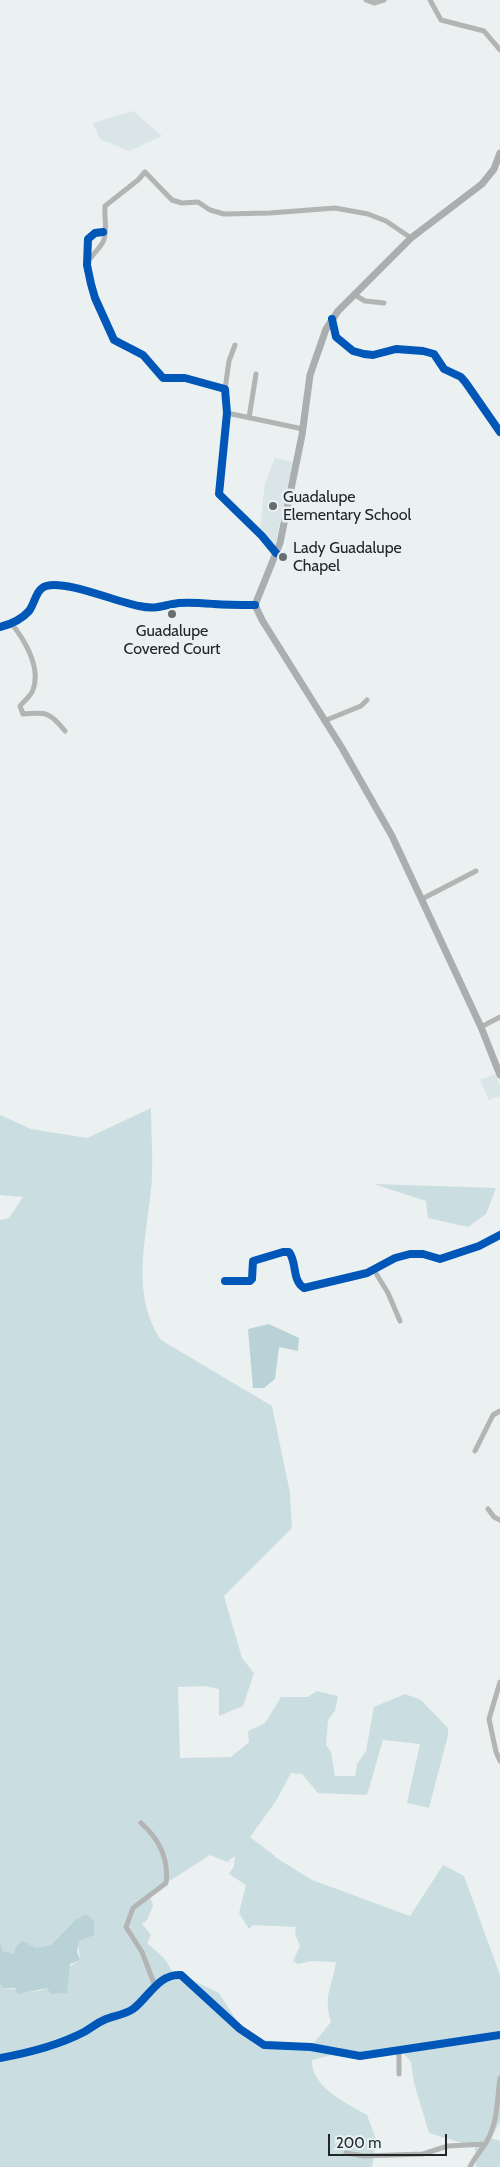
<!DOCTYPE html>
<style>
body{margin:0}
#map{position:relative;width:500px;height:2167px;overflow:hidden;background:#ebf0f0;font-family:Cabin,sans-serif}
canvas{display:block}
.scale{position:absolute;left:328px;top:2134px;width:119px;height:22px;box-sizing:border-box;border:2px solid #222626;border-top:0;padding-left:6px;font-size:15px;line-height:18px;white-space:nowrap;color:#222626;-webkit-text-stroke:4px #e8f1f3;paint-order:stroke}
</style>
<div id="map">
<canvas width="500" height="2167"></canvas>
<div class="scale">200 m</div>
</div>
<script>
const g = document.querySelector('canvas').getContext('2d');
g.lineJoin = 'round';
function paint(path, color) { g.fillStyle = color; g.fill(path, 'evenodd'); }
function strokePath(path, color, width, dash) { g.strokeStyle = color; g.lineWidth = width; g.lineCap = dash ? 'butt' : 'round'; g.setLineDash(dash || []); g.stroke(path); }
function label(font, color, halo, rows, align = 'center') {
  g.font = font + ' Cabin,sans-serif'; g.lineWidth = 5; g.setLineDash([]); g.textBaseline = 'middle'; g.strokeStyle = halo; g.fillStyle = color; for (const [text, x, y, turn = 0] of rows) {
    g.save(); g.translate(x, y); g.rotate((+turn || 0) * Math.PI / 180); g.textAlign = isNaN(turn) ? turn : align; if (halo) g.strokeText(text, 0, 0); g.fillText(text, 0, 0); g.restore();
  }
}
paint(new Path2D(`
 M133,111L162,136L129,151L100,139L93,123Z
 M275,458L293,462L275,546L260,529L265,483Z
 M495,1074L500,1085V1096L489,1100L480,1080Z`), '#d9e5e7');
paint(new Path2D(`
 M151,1108C151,1131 153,1154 152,1177C149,1232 128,1290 161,1340L272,1406L290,1493L292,1528L224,1596L242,1658L254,1673L243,1706L219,1716V1689L205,1686L178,1687L180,1758L231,1757L249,1742L248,1731L265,1723L281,1697H308L317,1691L338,1696L335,1711L328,1720L326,1745L331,1752L335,1776H355L357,1764L366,1751L374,1707L405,1694L421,1700L448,1728V1735L429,1808L407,1803L420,1744L383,1740L367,1795L318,1793L302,1774L291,1773L276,1801L250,1837L275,1856V1857L312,1880L410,1916L443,1865L464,1876L500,1975V2122L491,2138L500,2141V2167H476L475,2147L429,2133L414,2083L411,2062L404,2054L394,2053L360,2059L336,2054L312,2060C311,2087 346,2103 367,2115L376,2139L372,2167H0V1983L2,1988C13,1988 28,1993 38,1991C55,1988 64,1967 80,1960L75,1920L51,1945L14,1955L3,1951L0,1941V1220L9,1218L23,1197L0,1195V1115L31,1129L87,1138ZM210,1855L227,1862L235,1856L234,1866L229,1874L246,1885L239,1913L249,1929L253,1925L296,1927L295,1934L300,1946L293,1961L298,1964L312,1961L336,1962C332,1989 323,1993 331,2022L313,2044L262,2040L241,2027L219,1993L181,1975L174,1974L164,1958L147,1943L151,1935L142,1924L147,1920L153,1906L150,1896L168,1882Z
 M374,1184L496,1188L486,1214L468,1227L428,1218L426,1201Z`), '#cadee2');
paint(new Path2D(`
 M269,1324L299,1338L298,1351L279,1347L275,1379L264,1388H253L248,1329Z
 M86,1914L94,1921V1935L79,1941L77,1952L80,1960L70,1964L67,1993L51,1994L47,1988L18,1994L15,1988H2L0,1984V1941L3,1951L14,1954L16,1946L23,1941L36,1948L51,1945L75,1920Z`), '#b9d2d7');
strokePath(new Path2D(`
 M366,0L374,3L384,0
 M430,0L441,20L484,31L500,50
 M103,232L95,233L88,239L87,265L91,284L95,298L114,340L143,355L163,378H185L225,389L227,413L219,494L262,536L276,553
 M88,262C92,255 99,249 103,242C108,232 104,218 105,206L138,180L145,172L172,200L182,203L198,202L210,210L224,214L270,213L335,208L368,214L386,221L411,238
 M355,295L365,301L384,303
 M332,319L336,337L353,351L364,354L373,355L396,349L423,351L434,354L444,369L461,377L466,383L500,432
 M225,389L229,361L235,345
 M227,413L303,429
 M249,418L256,374
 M12,624C25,641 41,668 33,690C31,696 24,701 20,706L23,714C46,712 50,712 65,731
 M0,627C12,624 21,620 29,611C35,603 36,589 46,586C67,580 116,602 139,606C158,610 162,605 179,603C191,602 202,603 214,604C227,605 242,605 255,605
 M324,721L361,706L367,700
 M422,899L476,871
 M481,1027L500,1017
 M374,1270L388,1293L400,1321
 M225,1281H250L252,1279L253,1261L283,1252H289C297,1262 292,1281 304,1288L367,1273L395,1258L410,1254H423L440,1259L479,1246L500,1235
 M475,1451L493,1415L500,1411
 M488,1509L494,1517L500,1520
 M500,1682L489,1719L496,1752L500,1761
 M141,1823C159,1839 169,1859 166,1883L133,1908L126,1927L142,1952L155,1986
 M399,2049V2074
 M0,2058C28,2053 59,2045 84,2032C91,2028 97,2023 104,2020C113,2016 124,2015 133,2009C148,1998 159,1973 181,1975L240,2029L264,2045L311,2047L360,2056L500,2035
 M346,2153L364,2156L423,2154L448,2146L485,2144
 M470,2167C474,2158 482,2150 487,2141C498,2121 497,2100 500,2078`), '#b3b4b4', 5);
strokePath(new Path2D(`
 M500,153L494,169L482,184L411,238L338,311L326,329L310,375L302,435L280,543L255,605L262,620L342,748L392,836L481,1027L500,1075`), '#aaaeae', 7);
strokePath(new Path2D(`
 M103,232L95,233L88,239L87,265L91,284L95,298L114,340L143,355L163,378H185L225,389L227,413L219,494L262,536L276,553
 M332,319L336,337L353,351L364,354L373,355L396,349L423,351L434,354L444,369L461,377L466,383L500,432
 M0,627C12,624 21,620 29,611C35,603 36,589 46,586C67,580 116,602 139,606C158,610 162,605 179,603C191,602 202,603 214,604C227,605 242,605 255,605
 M225,1281H250L252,1279L253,1261L283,1252H289C297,1262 292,1281 304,1288L367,1273L395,1258L410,1254H423L440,1259L479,1246L500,1235
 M0,2058C28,2053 59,2045 84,2032C91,2028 97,2023 104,2020C113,2016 124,2015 133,2009C148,1998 159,1973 181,1975L240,2029L264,2045L311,2047L360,2056L500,2035`), '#0057b8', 8);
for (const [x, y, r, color] of [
 [273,506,5,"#686d6d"],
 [283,557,5,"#686d6d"],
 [172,614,5,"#686d6d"]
]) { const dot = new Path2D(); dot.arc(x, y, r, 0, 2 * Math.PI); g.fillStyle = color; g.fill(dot); strokePath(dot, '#e8f1f3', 2); }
label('16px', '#222626', '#e8f1f3', [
 ["Guadalupe",283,497],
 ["Elementary School",283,515],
 ["Lady Guadalupe",293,548],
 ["Chapel",293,566],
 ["Guadalupe",172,631,"center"],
 ["Covered Court",172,649,"center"]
], 'left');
</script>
